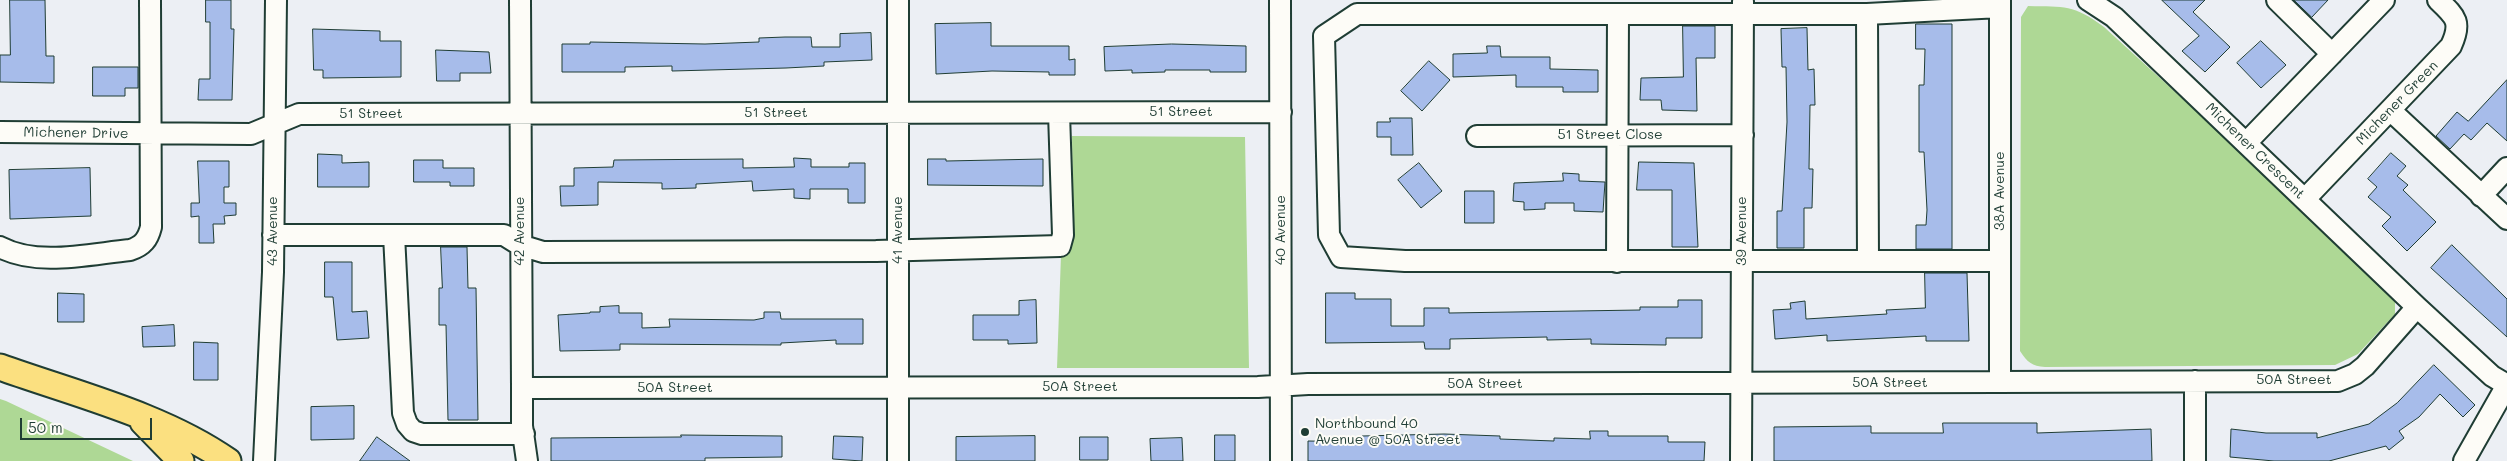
<!DOCTYPE html>
<style>
body{margin:0}
#map{position:relative;width:2507px;height:461px;overflow:hidden;background:#eceff4;font-family:Mali,sans-serif}
canvas{display:block}
.scale{position:absolute;left:20px;top:418px;width:132px;height:22px;box-sizing:border-box;border:2px solid #1f3d34;border-top:0;padding-left:6px;font-size:15px;line-height:18px;white-space:nowrap;color:#1f3d34;-webkit-text-stroke:4px #fdfcf7;paint-order:stroke}
</style>
<div id="map">
<canvas width="2507" height="461"></canvas>
<div class="scale">50 m</div>
</div>
<script>
const g = document.querySelector('canvas').getContext('2d');
g.lineJoin = 'round';
function paint(path, color) { g.fillStyle = color; g.fill(path, 'evenodd'); }
function strokePath(path, color, width, dash) { g.strokeStyle = color; g.lineWidth = width; g.lineCap = dash ? 'butt' : 'round'; g.setLineDash(dash || []); g.stroke(path); }
function label(font, color, halo, rows, align = 'center') {
  g.font = font + ' Mali,sans-serif'; g.lineWidth = 4; g.setLineDash([]); g.textBaseline = 'middle'; g.strokeStyle = halo; g.fillStyle = color; for (const [text, x, y, turn = 0] of rows) {
    g.save(); g.translate(x, y); g.rotate((+turn || 0) * Math.PI / 180); g.textAlign = isNaN(turn) ? turn : align; if (halo) g.strokeText(text, 0, 0); g.fillText(text, 0, 0); g.restore();
  }
}
paint(new Path2D(`
 M2028,6C2065,7 2073,4 2104,27L2389,287L2395,295V314L2358,354L2335,365L2045,367C2032,366 2027,362 2020,351L2021,17Z
 M1072,136L1245,137L1249,368H1057L1061,255L1073,235Z
 M0,399L6,401L133,461H0Z`), '#aed895');
const building = new Path2D(`
 M10,0H45L46,56H54V83L0,82V55H10Z
 M206,0H231V29H234L232,100H198L199,79H210V22H206Z
 M2162,0H2205L2193,12L2230,47L2205,72L2182,51L2199,36Z
 M2294,0H2328L2312,17Z
 M991,23V46H1069V60L1075,59V75H1049V72L992,71L936,74L935,24Z
 M1916,24H1952V249H1916V225H1926L1927,210L1924,152H1919V85H1924L1925,49H1916Z
 M1683,26H1715V58H1696L1697,111L1662,110L1661,100H1640L1641,78L1683,77Z
 M1807,28L1808,70L1814,69L1815,105H1810L1809,169H1813L1812,208H1804V248H1777V211H1782L1787,122L1786,67H1782L1781,29Z
 M313,29L380,31V41H401V77L323,78V70H314Z
 M871,33L872,60L824,62V66L786,68L672,71V66L625,67V72H562V44H590V42L705,44L759,42V38L785,37H811L812,47H840V34Z
 M2261,41L2286,65L2261,88L2237,63Z
 M1172,44L1246,46V72H1210V70H1165V72L1132,73V70L1105,71L1104,47Z
 M1487,46H1500L1501,57H1550V69L1598,70V92H1563V87H1516V75L1453,77V54L1487,53Z
 M436,50L489,52L491,73H460V81H437Z
 M1429,61L1450,80L1422,111L1401,91Z
 M93,67H138V88H125V96H93Z
 M2507,80V141L2487,123L2471,140L2464,134L2450,149L2436,136L2457,112L2468,121Z
 M1390,118H1412L1413,155H1391V137H1377V122H1390Z
 M2391,153L2406,166L2397,176L2408,185L2403,190L2436,222L2407,251L2382,226L2391,217L2368,197L2377,187L2368,179Z
 M318,154L342,155V163L369,162V187H318Z
 M794,158L811,159V167H849V163H865V203H848V189H810V199L794,198V189L753,191L752,181L696,184V188L662,189V183L598,182V205L561,206L560,186H574V168L613,167L614,160L743,159V168L794,167Z
 M928,159H946V161L1043,159V186L928,185Z
 M414,160H443V168H474V186H450V182H414Z
 M198,161H229V187H224V203H236V215L224,216L225,224H213L214,243H199V216L191,217V203H199Z
 M1639,162L1694,163L1698,247H1672V190H1637Z
 M1419,163L1442,191L1421,208L1398,180Z
 M90,168L91,216L10,219L9,170Z
 M1563,173L1579,174V181L1605,182L1603,212L1574,211V203H1545V209L1524,210V202L1513,201L1514,183L1563,181Z
 M1465,191H1494V223H1465Z
 M2452,245L2507,299V337L2431,268Z
 M441,247H467L468,288H476L478,420H448L446,325H439V288H442Z
 M325,262H352V312L367,311L369,338L337,340L333,297H325Z
 M1925,273H1967L1969,341H1926V336L1827,341V335L1775,339L1773,310L1791,309L1790,303L1805,301L1806,319L1887,314L1886,310L1925,308Z
 M58,293L84,294V322H58Z
 M1326,293H1355V299H1391V326H1424V308H1449V313L1640,310V307H1678V300H1702V338H1666V345L1591,344V339L1547,340V337L1450,339V349H1425L1424,342L1326,343Z
 M1036,300L1037,343L1008,344V340H973V315H1019V301Z
 M619,306V313H642V328L670,327L669,319L754,320L764,318V312H780L781,319H863V344H836V340L781,343V345L620,344V350L560,351L558,315L590,313V312H600V307Z
 M174,325L175,346L143,347L142,327Z
 M194,342L218,343V380H194Z
 M2434,365L2475,405L2463,417L2440,394L2419,417L2399,431L2404,438L2389,450L2386,446L2329,461H2274L2230,457L2231,429L2266,433H2317V438L2369,424L2397,403Z
 M354,406V439L311,440V407Z
 M1943,423H2037V433L2151,429L2152,461H1774V427L1871,426V433H1943Z
 M1590,431H1608V436H1668V442H1705L1704,461H1308V441L1362,442V436L1444,434L1500,436V439L1554,441V438L1590,439Z
 M681,435L782,436V457L705,458V461H551V438L681,437Z
 M1215,435H1235V461H1215Z
 M834,436L863,437L862,461L833,459Z
 M1035,436V461H956V437Z
 M377,437L410,461H360Z
 M1080,437H1108V460H1080Z
 M1182,438L1183,461H1151L1150,439Z`);
paint(building, '#a7bcea');
strokePath(building, '#1f3d34', 1);
const minor = new Path2D(`
 M520,0L522,388V426L527,461
 M1280,0L1281,461
 M2088,0L2114,17L2417,307L2492,376L2507,385
 M2277,0L2332,54
 M1867,14L1868,261
 M2390,110L2507,219
 M0,132L251,134L299,114L1281,112
 M1477,136L1743,135
 M2246,143L2384,0
 M2481,196L2507,168
 M2305,199L2451,46C2462,22 2456,17 2438,0
 M273,235H504L520,245L543,252L876,251L1060,246L1063,235L1059,113
 M394,235L403,413L407,424L413,431L422,434H524
 M0,247C38,267 89,254 130,250C143,246 148,239 151,227L150,0
 M2000,261H1405L1341,257L1329,235L1324,36L1357,14H1867L2000,7
 M1617,262L1618,14
 M2195,381V461
 M2000,382V0
 M522,388L1258,387L1308,384L2338,381L2355,374L2365,366L2417,307
 M264,461L273,272L276,0
 M898,461V0
 M1741,461L1743,2
 M2464,461L2507,385`);
const major = new Path2D(`
 M0,367C75,394 162,415 228,461
 M143,422L181,461`);
strokePath(minor, '#1f3d34', 24);
strokePath(major, '#1f3d34', 29);
strokePath(minor, '#fdfcf7', 20);
strokePath(major, '#fbe080', 25);
for (const [x, y, r, color] of [
 [1305,432,5,"#1f3d34"]
]) { const dot = new Path2D(); dot.arc(x, y, r, 0, 2 * Math.PI); g.fillStyle = color; g.fill(dot); strokePath(dot, '#fdfcf7', 2); }
label('14px', '#1f3d34', '#fdfcf7', [
 ["Michener Green",2397,103,-46],
 ["51 Street",1181,112],
 ["51 Street",776,113],
 ["51 Street",371,114],
 ["Michener Drive",76,133,1],
 ["51 Street Close",1610,135],
 ["Michener Crescent",2255,151,44],
 ["38A Avenue",2000,191,-90],
 ["41 Avenue",898,230,-90],
 ["40 Avenue",1281,230,-90],
 ["43 Avenue",273,231,-90],
 ["42 Avenue",520,231,-90],
 ["39 Avenue",1742,231,-90],
 ["50A Street",2294,380],
 ["50A Street",1890,383],
 ["50A Street",1485,384],
 ["50A Street",1080,387],
 ["50A Street",675,388]
]);
label('14px', '#1f3d34', '#fdfcf7', [
 ["Northbound 40",1315,424],
 ["Avenue @ 50A Street",1315,440]
], 'left');
</script>
